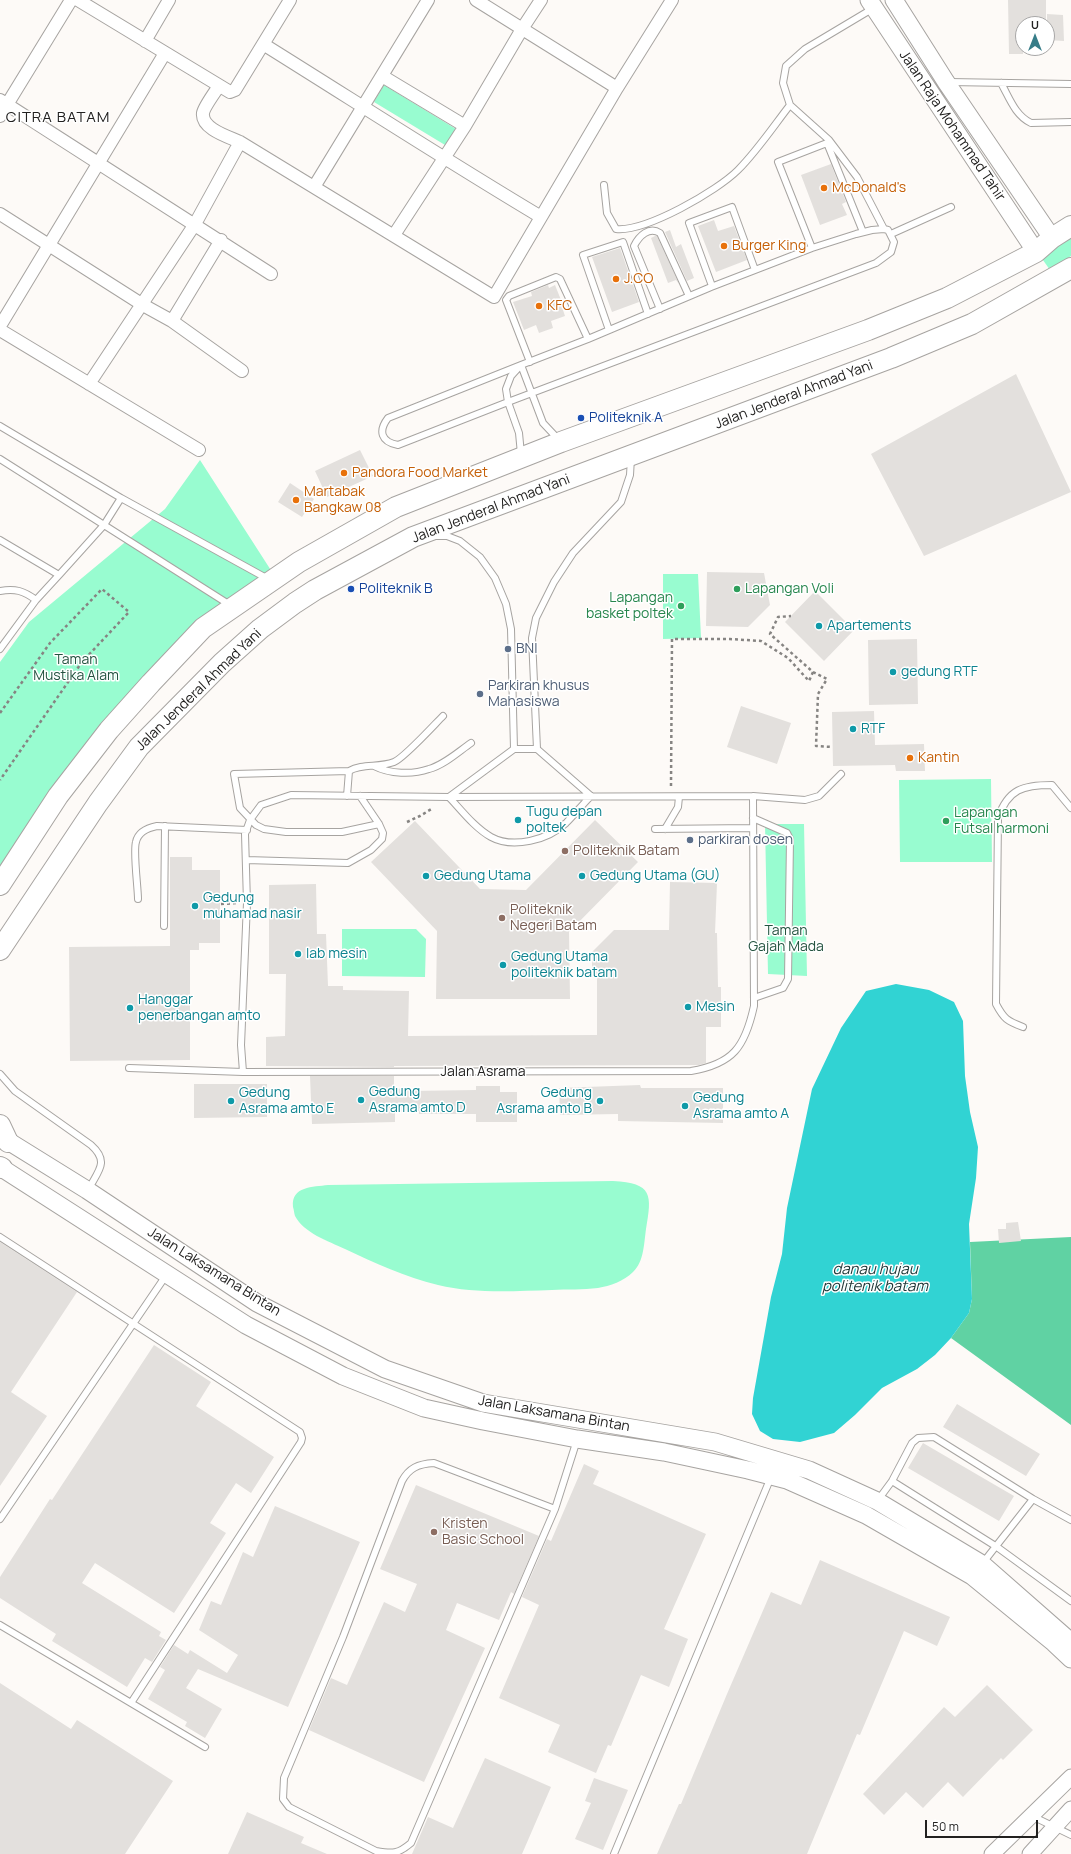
<!DOCTYPE html>
<style>
body{margin:0}
#map{position:relative;width:1071px;height:1854px;overflow:hidden;background:#fdfaf7;font-family:Manrope,sans-serif}
canvas{display:block}
.north{position:absolute;left:1015px;top:16px;width:40px;height:40px;box-sizing:border-box;background:#fff;border:1px solid #a7a6a6;border-radius:50%;rotate:0deg;font-size:11px;font-weight:700;line-height:16px;text-align:center;color:#222120}
.north::after{content:'';display:block;margin:auto;width:14px;height:18px;background:#367d88;clip-path:polygon(50% 0,100% 100%,50% 72%,0 100%)}
.scale{position:absolute;left:925px;top:1820px;width:113px;height:18px;box-sizing:border-box;border:2px solid #222120;border-top:0;padding-left:5px;font-size:12px;line-height:14px;white-space:nowrap;color:#222120;-webkit-text-stroke:3px #fff;paint-order:stroke}
</style>
<div id="map">
<canvas width="1071" height="1854"></canvas>
<div class="north">U</div>
<div class="scale">50 m</div>
</div>
<script>
const g = document.querySelector('canvas').getContext('2d');
g.lineJoin = 'round';
function paint(path, color) { g.fillStyle = color; g.fill(path, 'evenodd'); }
function strokePath(path, color, width, dash) { g.strokeStyle = color; g.lineWidth = width; g.lineCap = dash ? 'butt' : 'round'; g.setLineDash(dash || []); g.stroke(path); }
function label(font, color, halo, rows, align = 'center') {
  g.font = font + ' Manrope,sans-serif'; g.lineWidth = 3; g.setLineDash([]); g.textBaseline = 'middle'; g.strokeStyle = halo; g.fillStyle = color; for (const [text, x, y, turn = 0] of rows) {
    g.save(); g.translate(x, y); g.rotate((+turn || 0) * Math.PI / 180); g.textAlign = isNaN(turn) ? turn : align; if (halo) g.strokeText(text, 0, 0); g.fillText(text, 0, 0); g.restore();
  }
}
paint(new Path2D(`
 M384,85L456,129L445,145L374,102Z
 M1071,231V256L1050,270L1038,253Z
 M200,460L274,575L151,683L0,885V662L29,622L165,509Z
 M663,574H698L701,638L663,639Z
 M991,779L992,862H900L899,780Z
 M765,824H804L807,976L768,974Z
 M342,929H416L426,939L425,977L342,976Z
 M613,1181C653,1183 652,1195 646,1229C644,1243 644,1262 633,1272C624,1281 610,1286 598,1288C583,1290 567,1289 552,1290C514,1291 475,1294 438,1285C405,1277 375,1263 345,1249C328,1241 304,1233 295,1216C294,1213 294,1210 293,1207C291,1186 313,1187 328,1185Z`), '#98fcd0');
paint(new Path2D(`
 M1071,1237V1425L951,1338L969,1313L972,1299L970,1242Z`), '#60d2a3');
paint(new Path2D(`
 M896,984L929,990L954,1002L963,1021L965,1076L970,1112L978,1147L976,1178L969,1224L972,1299L969,1313L951,1338L935,1355L917,1369L882,1388L855,1415L834,1433L800,1442L773,1439L760,1431L752,1414L753,1398L771,1297L782,1254L787,1208L812,1089L841,1028L866,991Z`), '#31d3d3');
paint(new Path2D(`
 M1008,0H1046V24H1023V54H1009Z
 M1047,14L1063,15L1064,41L1047,40Z
 M831,164L846,202L842,204L847,215L820,225L801,175Z
 M714,220L718,231L734,226L747,260L716,272L698,226Z
 M670,230L676,247L681,244L694,278L687,281L665,232Z
 M655,236H657L679,284L676,280L668,283L651,238Z
 M620,248L639,302L612,312L592,257Z
 M548,285L549,288L555,285L565,310H563L565,316L551,321L553,328L539,333L536,325L524,330L513,302L532,296L531,292Z
 M1016,374L1071,492L924,556L871,454Z
 M360,450L373,476L327,497L315,471Z
 M290,483L314,499L302,517L278,502Z
 M707,572L764,573L770,605L748,627L706,626Z
 M815,591L854,630L824,661L785,622Z
 M917,639L918,704L869,705L868,640Z
 M741,706L791,723L777,764L727,747Z
 M874,711L875,745L924,744L925,771H896L895,765L833,766L832,712Z
 M595,820L638,862L569,932L570,999H436L437,931L371,862L415,821L480,889L526,890Z
 M170,857H192V870H220V943H199V950H190V1060L70,1061L69,947L170,946Z
 M670,882L717,883L715,933H717L718,987H721V1027H706V1063L699,1065L394,1066V1067L266,1066V1037L285,1036L286,974H269V885L316,884L317,934H326L328,986H343V990L409,991L408,1036L597,1035V977H592V952L614,930H669Z
 M310,1076H394V1089L411,1088V1091L476,1090V1086H500V1092H517V1122H476V1114H419V1111L395,1112V1122L312,1124Z
 M194,1084H267V1117L194,1118Z
 M640,1085L641,1088H723V1123L618,1121V1114L560,1115L559,1088Z
 M1018,1222L1021,1241L999,1243L998,1229H1006V1223Z
 M0,1242L77,1292L11,1392L47,1416L0,1486Z
 M154,1345L211,1382L196,1406L274,1457L251,1493L236,1483L210,1523L226,1533L174,1613L95,1563L82,1583L161,1632L159,1636L166,1640L152,1662L145,1658L127,1687L52,1641L56,1634L0,1598V1577L50,1499L52,1500Z
 M957,1404L1040,1454L1026,1476L943,1427Z
 M923,1443L1014,1496L999,1521L908,1468Z
 M584,1464L599,1471L593,1484L706,1534L664,1629L688,1639L669,1687L641,1675L611,1746L608,1745L596,1773L548,1752L560,1725L499,1698L539,1605L522,1597L547,1539L551,1541Z
 M416,1485L539,1536L514,1594L511,1592L499,1620L457,1603L446,1630L485,1648L424,1782L309,1730L331,1678L347,1685L384,1602L405,1612L417,1584L380,1569Z
 M275,1506L360,1542L288,1707L198,1669L186,1688L222,1709L205,1738L185,1726L187,1722L148,1699L165,1670L160,1667L174,1645L188,1654L190,1650L227,1673L238,1655L199,1630L211,1601L221,1605L243,1552L253,1557Z
 M820,1560L950,1617L937,1646L904,1631L860,1735L857,1734L807,1854H657L679,1804H681L727,1694L771,1592L801,1605Z
 M0,1683L71,1729L77,1720L173,1781L125,1854H0Z
 M987,1685L1033,1730L1003,1760L1001,1758L963,1797L948,1782L923,1808L906,1792L884,1815L863,1794L944,1707L955,1717Z
 M485,1758L551,1787L522,1854H412L428,1817L453,1828Z
 M594,1778L628,1790L603,1850L575,1839L591,1803L585,1801Z
 M247,1812L304,1837L301,1843L327,1854H228Z`), '#e3e0dd');
const service = new Path2D(`
 M872,9L805,49L786,66L783,83L790,105L829,140L857,177L884,229L888,230L894,242L891,252L876,263L508,402L506,389L511,376L521,365L588,339L711,287L812,248L856,234L872,230L884,229
 M949,82L1071,84
 M1001,83C1010,99 1015,115 1031,123L1071,122
 M604,185L607,213L616,229C646,232 717,191 738,170C757,151 773,127 790,105
 M891,234L951,207
 M812,248L778,162L827,143L863,232
 M712,286L689,223L732,207L755,270
 M660,309L634,246C639,236 649,226 660,233L689,296
 M609,330L583,255L623,242L648,314
 M530,362L506,300L509,296L556,277L560,279L588,339
 M0,426L121,498L268,579
 M521,454L519,433L508,402L398,445C381,442 378,431 388,418L521,365L543,423L559,440
 M0,459L230,605
 M436,536H447L460,541L480,557L495,578L506,604L511,629L514,749
 M0,540L59,575L104,525L121,498
 M0,591C15,588 24,591 36,600
 M0,649L36,600L59,575
 M537,749L532,638L536,618L554,582L573,553L621,502L630,475L631,458
 M374,766C390,774 412,775 429,769C444,765 458,752 471,743
 M349,771L234,774L240,808L256,825L264,829L286,832H342L379,824
 M347,796L349,771C363,763 378,768 394,762C404,758 434,725 443,716
 M449,797L514,749H537L591,796
 M449,797C462,811 475,828 491,837C513,849 548,840 566,823C574,815 582,805 591,796
 M753,818L787,833L790,839L788,979L783,988L754,998
 M655,829L753,828
 M665,829L678,807L679,797
 M246,860L348,863L371,850L382,839L383,833L379,824L360,796
 M138,899C138,888 133,851 136,842C138,832 147,828 157,826L247,830
 M164,926L165,826
 M1023,1027C1007,1021 1004,1019 996,1004L998,818C1008,789 1023,785 1052,785L1071,808
 M129,1068L243,1072L691,1071C733,1064 745,1047 754,1006L753,796
 M243,1072L241,1045L247,903L245,834L250,820L261,805L291,795L449,797L753,796L805,800L819,796L841,774
 M0,1074L15,1091L91,1145C110,1162 98,1171 88,1190
 M0,1237L300,1432L302,1438L301,1442L131,1703
 M892,1481L997,1547L1071,1601
 M878,1500L892,1481L912,1443L918,1438L934,1437L1033,1499L1071,1520
 M555,1509L434,1463C418,1464 409,1468 402,1481L343,1637L284,1778L283,1799L289,1807L376,1851C393,1854 398,1854 411,1843L555,1509L577,1440
 M0,1519L167,1274
 M982,1564L1033,1499
 M0,1625L205,1747
 M1032,1816L1071,1835
 M614,1854L771,1477`);
const minor = new Path2D(`
 M78,0L230,92L235,90L290,0
 M476,0L617,88
 M145,41L169,0
 M263,44C356,102 447,161 541,217
 M382,76L465,126
 M219,86C215,92 204,107 203,113C201,129 229,137 240,142L494,297L617,88L672,0
 M0,100L271,274
 M0,116L71,0
 M314,187L428,0
 M0,214L143,305L172,321L242,371
 M394,235L465,126L522,29L541,0
 M172,321L221,240
 M0,326L165,53
 M0,330L199,450
 M89,384L195,224L240,142`);
const tertiary = new Path2D(`
 M992,1854L1071,1777
 M1030,1854L1071,1809`);
const secondary = new Path2D(`
 M869,0L1036,252
 M894,0L946,82L1052,238
 M0,1136L87,1190L257,1303L385,1369L483,1403L715,1442L809,1470L877,1501L982,1564L1071,1642
 M0,1167L246,1325L343,1376L424,1408L483,1421L577,1439L664,1452L748,1470L787,1480L866,1515L972,1576L1054,1643L1071,1659`);
const trunk = new Path2D(`
 M0,885L58,796L109,730L151,683L203,628L299,562L396,507L561,442L868,330L947,298L1036,252L1052,238L1071,226
 M0,950L98,803L139,747L222,663L260,629L295,603L315,590L413,537L891,358L972,324L1071,268
 M0,1125L8,1142
 M0,1167L2,1168`);
strokePath(service, '#a7a4a1', 8);
strokePath(minor, '#a7a4a1', 14);
strokePath(tertiary, '#a7a4a1', 17);
strokePath(secondary, '#a7a4a1', 19);
strokePath(trunk, '#a7a4a1', 22);
strokePath(new Path2D(`
 M813,672L827,679L818,694L816,746L832,747
 M0,713L50,643L102,589L129,612L82,662L0,780
 M671,786L672,639H730L761,641L788,658L809,681L813,672L770,634L778,617L791,616
 M407,822L420,816L433,808
 M221,904L238,903`), '#868482', 2.5, [3, 3]);
strokePath(service, '#fff', 6);
strokePath(minor, '#fff', 12);
strokePath(tertiary, '#fff', 15);
strokePath(secondary, '#fff', 17);
strokePath(trunk, '#fff', 20);
for (const [x, y, r, color] of [
 [824,188,4,"#e8710a"],
 [724,246,4,"#e8710a"],
 [616,279,4,"#e8710a"],
 [539,306,4,"#e8710a"],
 [581,418,4,"#1a4fb4"],
 [344,473,4,"#e8710a"],
 [296,500,4,"#e8710a"],
 [351,589,4,"#1a4fb4"],
 [737,589,4,"#2e9e5b"],
 [681,606,4,"#2e9e5b"],
 [819,626,4,"#0f9aa8"],
 [508,649,4,"#5c6f8a"],
 [893,672,4,"#0f9aa8"],
 [480,694,4,"#5c6f8a"],
 [853,729,4,"#0f9aa8"],
 [910,758,4,"#e8710a"],
 [518,820,4,"#0f9aa8"],
 [946,821,4,"#2e9e5b"],
 [690,840,4,"#5c6f8a"],
 [565,851,4,"#8d6e63"],
 [426,876,4,"#0f9aa8"],
 [582,876,4,"#0f9aa8"],
 [195,906,4,"#0f9aa8"],
 [502,918,4,"#8d6e63"],
 [298,954,4,"#0f9aa8"],
 [503,965,4,"#0f9aa8"],
 [688,1007,4,"#0f9aa8"],
 [130,1008,4,"#0f9aa8"],
 [361,1100,4,"#0f9aa8"],
 [231,1101,4,"#0f9aa8"],
 [600,1101,4,"#0f9aa8"],
 [685,1106,4,"#0f9aa8"],
 [434,1532,4,"#8d6e63"]
]) { const dot = new Path2D(); dot.arc(x, y, r, 0, 2 * Math.PI); g.fillStyle = color; g.fill(dot); strokePath(dot, '#fff', 1.5); }
label('14px', '#222120', '#fff', [
 ["Jalan Raja Mohammad Tahir",952,126,56],
 ["Jalan Jenderal Ahmad Yani",794,395,-21],
 ["Jalan Jenderal Ahmad Yani",491,509,-21],
 ["Jalan Jenderal Ahmad Yani",199,690,-44],
 ["Jalan Asrama",483,1072],
 ["Jalan Laksamana Bintan",214,1272,32],
 ["Jalan Laksamana Bintan",554,1414,10]
]);
label('14px', '#c56008', '#fff', [
 ["McDonald's",832,188],
 ["Burger King",732,246],
 ["J.CO",624,279],
 ["KFC",547,306],
 ["Pandora Food Market",352,473],
 ["Martabak",304,492],
 ["Bangkaw 08",304,508],
 ["Kantin",918,758]
], 'left');
label('14px', '#164399', '#fff', [
 ["Politeknik A",589,418],
 ["Politeknik B",359,589]
], 'left');
label('14px', '#27864d', '#fff', [
 ["Lapangan Voli",745,589],
 ["Lapangan",673,598,"right"],
 ["basket poltek",673,614,"right"],
 ["Lapangan",954,813],
 ["Futsal harmoni",954,829]
], 'left');
label('14px', '#0d838f', '#fff', [
 ["Apartements",827,626],
 ["gedung RTF",901,672],
 ["RTF",861,729],
 ["Tugu depan",526,812],
 ["poltek",526,828],
 ["Gedung Utama",434,876],
 ["Gedung Utama (GU)",590,876],
 ["Gedung",203,898],
 ["muhamad nasir",203,914],
 ["lab mesin",306,954],
 ["Gedung Utama",511,957],
 ["politeknik batam",511,973],
 ["Hanggar",138,1000],
 ["penerbangan amto",138,1016],
 ["Mesin",696,1007],
 ["Gedung",369,1092],
 ["Asrama amto D",369,1108],
 ["Gedung",239,1093],
 ["Asrama amto E",239,1109],
 ["Gedung",592,1093,"right"],
 ["Asrama amto B",592,1109,"right"],
 ["Gedung",693,1098],
 ["Asrama amto A",693,1114]
], 'left');
label('14px', '#4e5e75', '#fff', [
 ["BNI",516,649],
 ["Parkiran khusus",488,686],
 ["Mahasiswa",488,702],
 ["parkiran dosen",698,840]
], 'left');
label('14px', '#245340', '#fff', [
 ["Taman",76,660],
 ["Mustika Alam",76,676],
 ["Taman",786,931],
 ["Gajah Mada",786,947]
]);
label('14px', '#785e54', '#fff', [
 ["Politeknik Batam",573,851],
 ["Politeknik",510,910],
 ["Negeri Batam",510,926],
 ["Kristen",442,1524],
 ["Basic School",442,1540]
], 'left');
g.letterSpacing = '1px';
label('15px', '#222120', '#fff', [
 ["CITRA BATAM",58,118]
]);
g.letterSpacing = '0px';
label('italic 15px', '#1c3535', '#fff', [
 ["danau hujau",875,1270],
 ["politenik batam",875,1287]
]);
</script>
